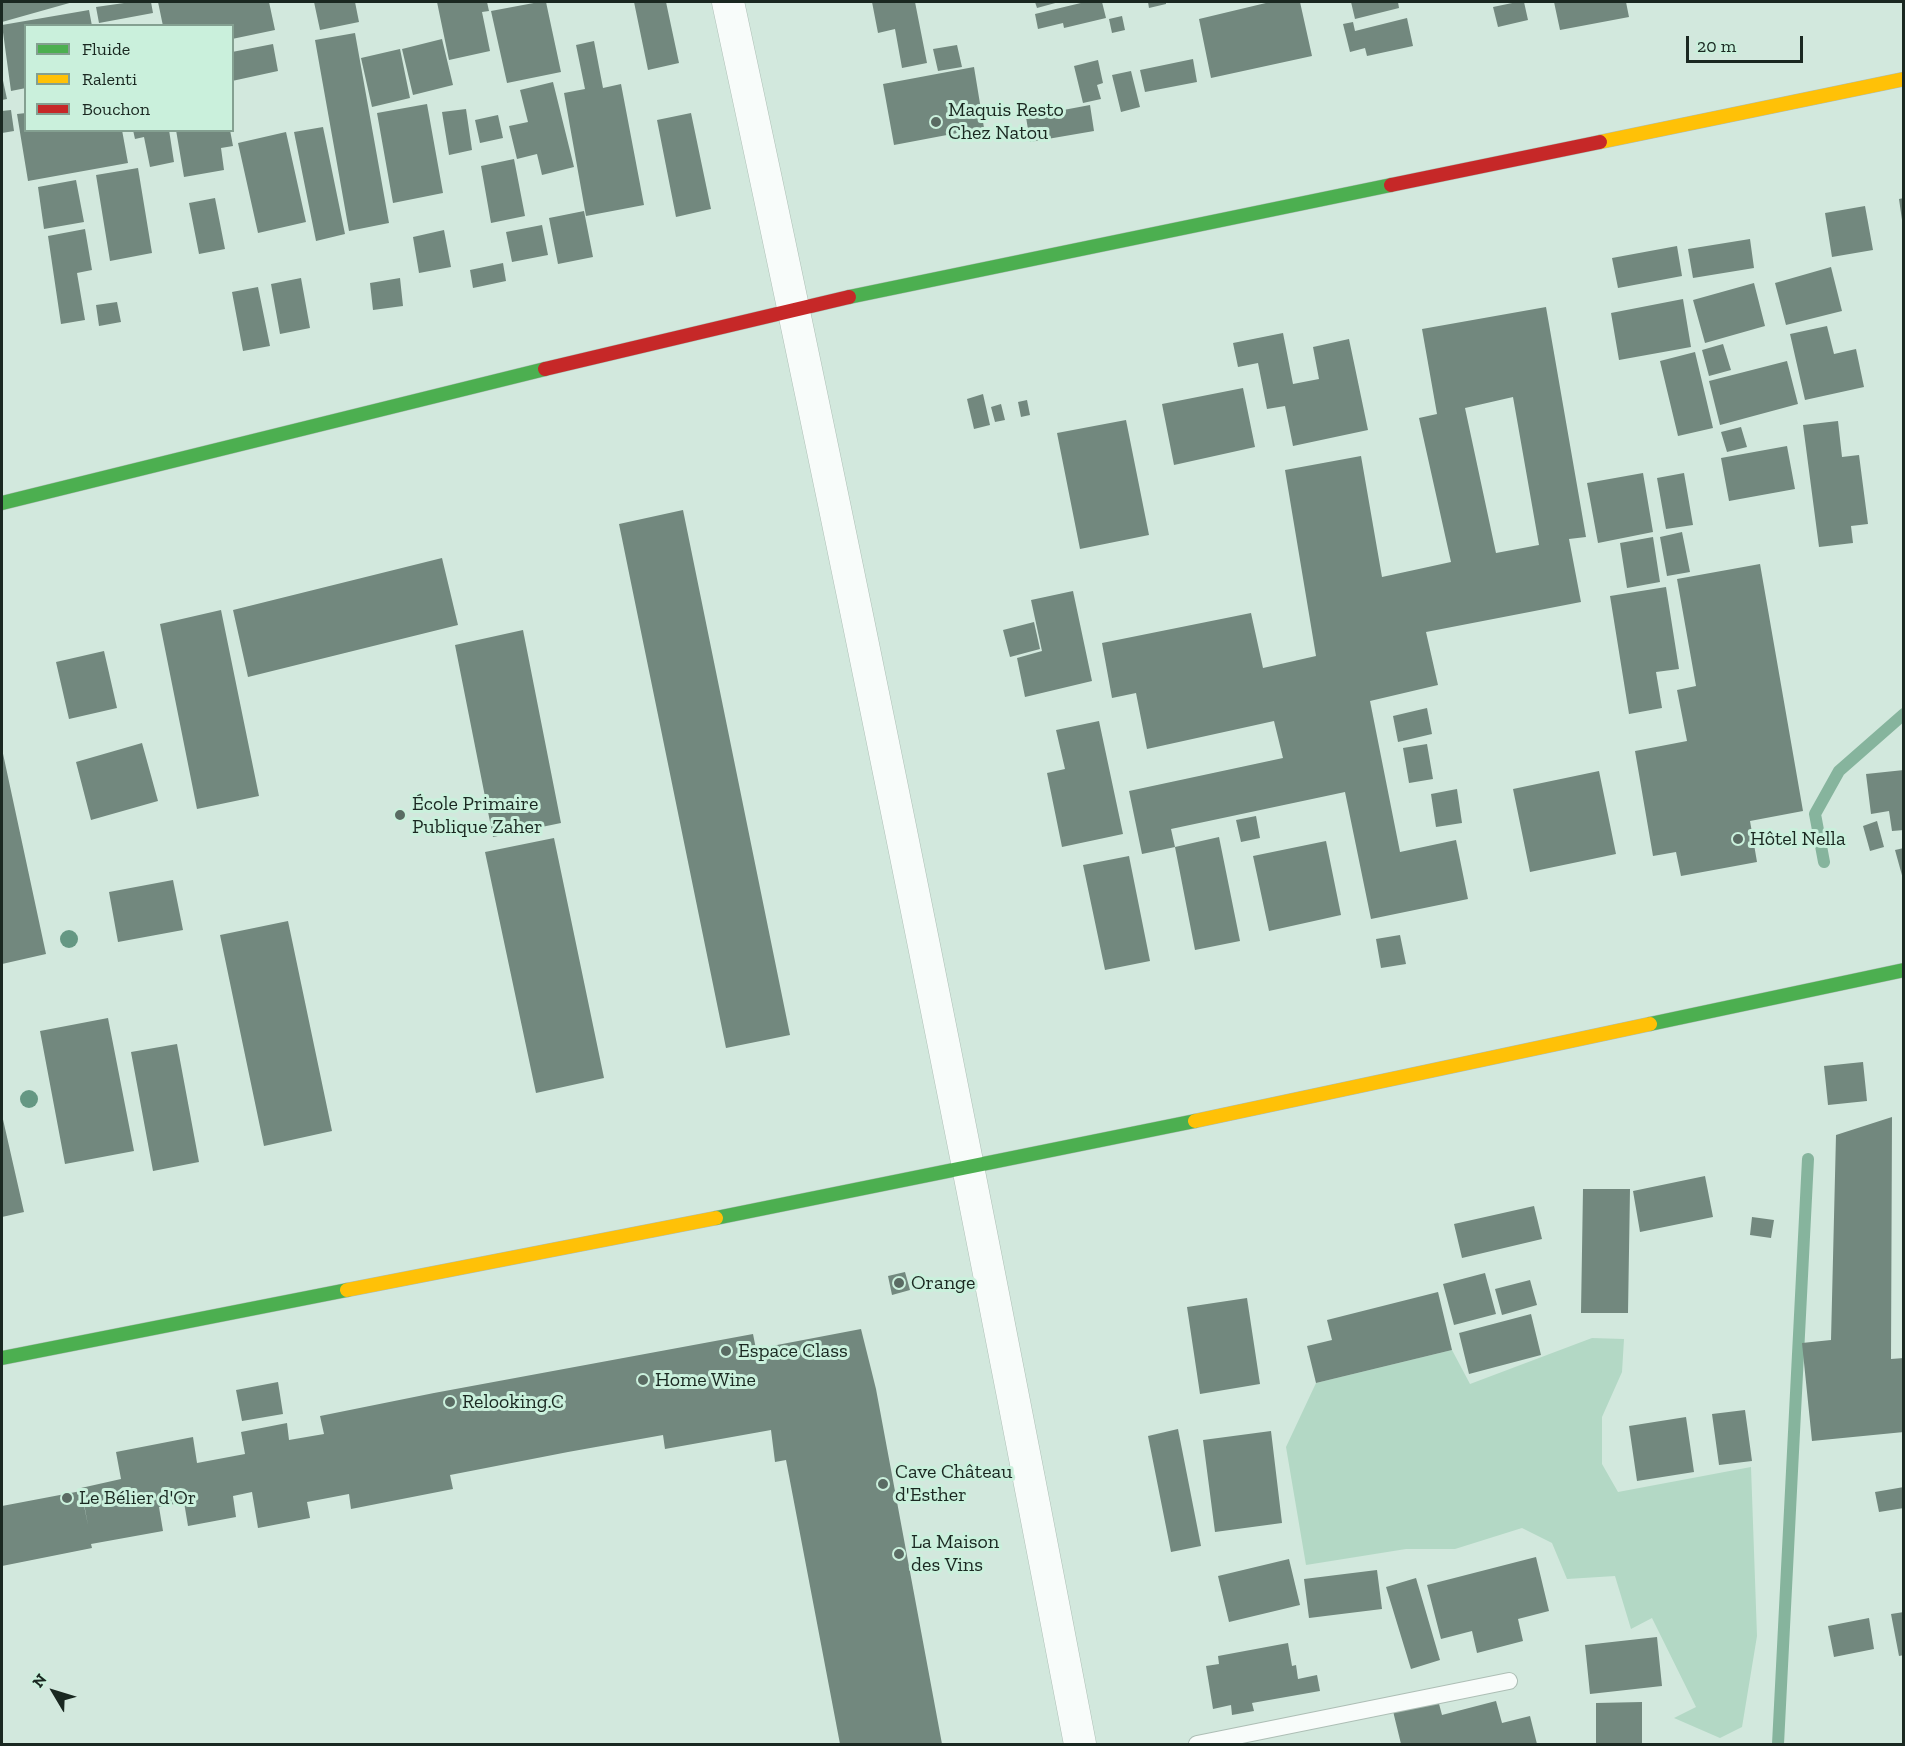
<!DOCTYPE html>
<meta charset="utf-8">
<style>
body{margin:0}
#map{position:relative;width:1905px;height:1746px;overflow:hidden;background:#d2e8dd;font-family:"Zilla Slab",serif}
canvas{display:block}
.frame{position:absolute;inset:0;border:3px solid #1a2821;pointer-events:none}
.legend{position:absolute;left:24px;top:24px;width:210px;height:108px;box-sizing:border-box;background:#caf0dc;border:2px solid #84a091;margin:0;padding:8px 10px;list-style:none;font-size:18px;color:#1a2821}
.legend li{display:flex;align-items:center;gap:12px;height:30px}
.legend b{width:30px;border:2px solid #84a091}
.north{position:absolute;left:24px;top:1662px;width:60px;height:60px;-webkit-text-stroke:4px #caf0dc;paint-order:stroke;rotate:308deg;font-size:16px;font-weight:700;line-height:24px;text-align:center;color:#1a2821}
.north::after{content:'';display:block;margin:auto;width:21px;height:27px;background:#1a2821;clip-path:polygon(50% 0,100% 100%,50% 72%,0 100%)}
.scale{position:absolute;left:1686px;top:36px;width:117px;height:27px;box-sizing:border-box;border:3px solid #1a2821;border-top:0;padding-left:8px;font-size:18px;line-height:21px;white-space:nowrap;color:#1a2821;-webkit-text-stroke:4px #caf0dc;paint-order:stroke}
</style>
<div id="map">
<canvas width="1905" height="1746"></canvas>
<div class="frame"></div>
<ul class="legend">
<li><b style="height:8px;background:#4caf50"></b>Fluide</li>
<li><b style="height:8px;background:#ffc107"></b>Ralenti</li>
<li><b style="height:8px;background:#c62828"></b>Bouchon</li>
</ul>
<div class="north">N</div>
<div class="scale">20 m</div>
</div>
<script>
const g = document.querySelector('canvas').getContext('2d');
g.lineJoin = 'round';
function paint(path, color) { g.fillStyle = color; g.fill(path, 'evenodd'); }
function strokePath(path, color, width, dash) { g.strokeStyle = color; g.lineWidth = width; g.lineCap = dash ? 'butt' : 'round'; g.setLineDash(dash || []); g.stroke(path); }
function label(font, color, halo, rows, align = 'center') {
  g.font = font + ' "Zilla Slab",serif'; g.lineWidth = 6; g.setLineDash([]); g.textBaseline = 'middle'; g.strokeStyle = halo; g.fillStyle = color; for (const [text, x, y, turn = 0] of rows) {
    g.save(); g.translate(x, y); g.rotate((+turn || 0) * Math.PI / 180); g.textAlign = isNaN(turn) ? turn : align; if (halo) g.strokeText(text, 0, 0); g.fillText(text, 0, 0); g.restore();
  }
}
paint(new Path2D(`
 M1592,1338L1624,1339L1622,1372L1602,1417V1464L1618,1492L1751,1467L1757,1636L1742,1727L1720,1738L1674,1718L1696,1707L1652,1618L1631,1629L1615,1576L1567,1579L1552,1543L1522,1528L1455,1549H1406L1306,1565L1286,1447L1316,1383L1452,1350L1470,1384Z`), '#b3d8c5');
strokePath(new Path2D(`
 M1824,862L1815,814L1839,771L1904,714
 M1778,1744L1808,1159`), '#86b49d', 12);
paint(new Path2D(`
 M2,2H73L2,22Z
 M131,2H151L153,13L99,23L96,7Z
 M158,2H269L275,30L232,39V26L226,24L163,26Z
 M314,2H355L359,22L320,30Z
 M437,2H487L489,11L482,12L490,51L449,60Z
 M539,2H546L561,72L507,83L491,11Z
 M634,2H666L679,63L648,70Z
 M872,2H915L927,63L902,68L895,29L878,33Z
 M1035,2H1059L1037,8Z
 M1085,2H1102L1106,18L1064,28L1063,23L1038,29L1035,14Z
 M1148,2H1166V4L1149,8Z
 M1270,2H1300L1312,56L1211,78L1199,19Z
 M1351,2H1398L1399,8L1355,19Z
 M1517,2H1524L1528,20L1498,27L1493,7Z
 M1554,2H1626L1629,17L1560,30Z
 M89,10L92,26H26V88L11,91L2,25Z
 M1122,16L1125,30L1112,33L1109,19Z
 M1407,18L1413,46L1367,56L1365,48L1350,52L1343,24L1353,22L1355,31Z
 M355,33L389,223L349,231L315,40Z
 M442,39L453,85L413,95L402,49Z
 M594,41L603,88L621,84L644,205L586,216L564,93L585,89L576,45Z
 M273,44L278,71L232,81V52Z
 M957,45L962,67L938,71L933,49Z
 M400,49L410,98L372,107L361,58Z
 M1193,59L1197,82L1145,92L1140,70Z
 M1098,60L1103,83L1097,85L1101,99L1083,103L1074,66Z
 M974,67L984,128L894,145L883,84Z
 M1131,71L1140,107L1121,112L1112,75Z
 M2,76L7,99L2,100Z
 M553,82L574,167L542,175L537,154L517,159L509,126L528,122L520,90Z
 M427,104L443,193L393,203L377,113Z
 M1090,105L1094,131L1030,142L1026,117Z
 M466,109L472,150L449,155L442,112Z
 M11,110L14,131L2,133V111Z
 M26,113V130H122L128,163L28,181L17,114Z
 M691,113L711,209L676,217L657,120Z
 M498,115L503,138L480,143L475,120Z
 M323,127L345,234L316,241L294,132Z
 M133,130H169L174,162L150,167L144,137L135,139Z
 M176,130H230L233,146L221,148L224,170L184,177Z
 M286,132L306,222L258,233L238,143Z
 M514,159L525,216L491,223L481,166Z
 M138,168L152,253L110,261L96,175Z
 M76,180L84,222L44,229L38,187Z
 M215,198L225,249L199,254L189,203Z
 M1904,198V220H1902L1899,199Z
 M1865,206L1873,250L1832,257L1825,213Z
 M584,211L593,257L558,264L549,218Z
 M542,225L548,255L512,262L506,232Z
 M85,229L92,270L77,273L85,320L61,324L48,236Z
 M444,230L451,267L419,273L413,237Z
 M1750,239L1754,268L1693,278L1688,249Z
 M1677,246L1682,276L1618,288L1612,258Z
 M503,263L506,281L473,288L470,270Z
 M1831,267L1842,311L1786,325L1775,283Z
 M301,278L310,328L280,334L271,284Z
 M400,278L403,306L373,310L370,283Z
 M1754,283L1765,326L1705,343L1693,300Z
 M258,287L270,346L243,351L232,292Z
 M1683,299L1691,347L1619,360L1611,313Z
 M117,302L121,322L99,326L96,305Z
 M1546,307L1586,537L1569,539L1581,602L1426,632L1438,685L1370,701L1400,852L1456,840L1468,899L1371,919L1345,792L1171,829L1175,847L1142,854L1129,791L1283,758L1274,721L1147,749L1136,693L1112,698L1102,643L1251,613L1263,668L1316,656L1285,470L1361,456L1382,577L1451,562L1419,418L1437,414L1422,329ZM1513,397L1539,545L1496,553L1465,408Z
 M1827,326L1834,354L1856,349L1864,387L1805,400L1790,334Z
 M1283,333L1293,384L1319,379L1313,347L1349,339L1368,430L1293,446L1285,406L1267,409L1258,363L1238,367L1233,343Z
 M1723,344L1731,370L1709,376L1702,350Z
 M1695,352L1713,428L1678,436L1660,361Z
 M1787,361L1798,404L1720,425L1709,381Z
 M1243,388L1255,447L1174,465L1162,404Z
 M983,394L990,425L974,429L967,399Z
 M1027,400L1030,415L1021,417L1018,402Z
 M1001,404L1005,420L995,422L991,407Z
 M1126,420L1149,535L1080,549L1057,433Z
 M1838,421L1842,457L1859,455L1868,524L1851,526L1853,543L1819,547L1803,425Z
 M1741,427L1747,447L1727,452L1721,432Z
 M1787,446L1795,489L1729,501L1721,458Z
 M1643,473L1653,532L1598,543L1587,483Z
 M1684,473L1693,525L1666,529L1657,478Z
 M683,510L790,1035L726,1048L619,524Z
 M1682,532L1690,572L1667,576L1660,537Z
 M1653,537L1660,582L1627,588L1620,543Z
 M442,558L458,625L248,677L233,610Z
 M1760,564L1803,811L1750,821L1757,862L1681,876L1676,852L1653,856L1635,751L1687,741L1677,690L1696,686L1677,579Z
 M1666,587L1679,669L1656,672L1662,708L1629,714L1610,596Z
 M1073,591L1092,681L1025,697L1017,658L1042,651L1031,600Z
 M221,610L259,796L197,809L160,624Z
 M1034,622L1040,649L1010,657L1003,630Z
 M523,630L561,823L493,837L455,645Z
 M104,651L117,708L69,719L56,662Z
 M1427,708L1432,734L1398,742L1393,716Z
 M1099,721L1123,834L1062,847L1047,773L1065,769L1056,730Z
 M142,743L158,801L91,820L76,762Z
 M1427,744L1433,779L1409,783L1403,748Z
 M2,749L46,954L2,964Z
 M1904,770V830L1892,831L1889,811L1871,814L1866,774Z
 M1599,771L1616,854L1530,872L1513,789Z
 M1457,789L1462,823L1436,827L1431,794Z
 M1256,816L1260,838L1241,842L1236,820Z
 M1877,821L1884,847L1870,851L1863,826Z
 M1219,837L1240,941L1195,950L1175,847Z
 M554,838L604,1078L536,1093L485,852Z
 M1326,841L1341,915L1269,931L1253,856Z
 M1904,848V879H1903L1895,850Z
 M1129,856L1150,961L1105,970L1083,865Z
 M173,880L183,930L118,942L109,892Z
 M288,921L332,1131L264,1146L220,935Z
 M1400,935L1406,964L1381,968L1376,939Z
 M108,1018L134,1151L65,1164L40,1031Z
 M177,1044L199,1162L153,1171L131,1052Z
 M1863,1062L1867,1101L1828,1105L1824,1066Z
 M2,1115L24,1212L2,1217Z
 M1892,1117L1891,1359L1904,1358V1432L1812,1441L1802,1343L1831,1340L1836,1135Z
 M1705,1176L1713,1217L1640,1232L1633,1191Z
 M1583,1189H1630L1628,1313H1581Z
 M1534,1206L1542,1239L1462,1258L1454,1224Z
 M1752,1217L1774,1220L1771,1238L1750,1235Z
 M905,1272L910,1290L892,1295L888,1276Z
 M1485,1273L1496,1314L1454,1325L1443,1284Z
 M1530,1280L1537,1305L1502,1315L1495,1289Z
 M1438,1292L1452,1350L1316,1383L1307,1346L1332,1340L1327,1320Z
 M1247,1298L1260,1384L1200,1394L1187,1307Z
 M1531,1314L1541,1355L1469,1374L1459,1333Z
 M861,1329L876,1389L942,1744H840L786,1460L775,1462L771,1430L665,1449L663,1435L568,1452L450,1475L453,1489L351,1509L349,1494L307,1502L310,1518L258,1528L252,1492L233,1496L236,1517L188,1526L184,1502L159,1507L163,1531L91,1544L92,1548L2,1566V1506L81,1491L88,1525L81,1488L121,1479L116,1452L193,1437L197,1463L245,1454L241,1432L287,1423L289,1440L324,1434L320,1416L434,1393L753,1334L756,1349Z
 M278,1382L283,1414L242,1421L236,1390Z
 M1745,1410L1752,1461L1719,1465L1712,1414Z
 M1686,1417L1694,1472L1637,1481L1629,1426Z
 M1178,1429L1201,1546L1171,1552L1148,1436Z
 M1271,1431L1282,1523L1215,1532L1203,1440Z
 M1904,1487V1508L1879,1512L1875,1492Z
 M1536,1557L1549,1611L1518,1619L1523,1641L1477,1653L1472,1631L1441,1639L1427,1585Z
 M1289,1559L1300,1605L1229,1622L1218,1576Z
 M1377,1570L1382,1609L1309,1618L1304,1579Z
 M1416,1578L1440,1660L1411,1669L1386,1587Z
 M1904,1612V1655L1899,1656L1891,1614Z
 M1869,1618L1874,1649L1834,1657L1828,1626Z
 M1657,1637L1662,1686L1590,1694L1585,1645Z
 M1288,1643L1292,1666L1296,1665L1298,1679L1317,1675L1320,1691L1252,1703L1254,1711L1232,1715L1231,1705L1213,1709L1206,1666L1219,1664L1218,1656Z
 M1438,1700L1442,1715L1496,1701L1502,1723L1530,1716L1537,1744H1401L1393,1711Z
 M1642,1702V1744H1596V1703Z`), '#72887e');
const lane = new Path2D(`
 M1197,1744L1509,1681`);
const street = new Path2D(`
 M728,2C853,581 969,1162 1080,1744`);
const fast = new Path2D(`
 M849,297L1391,185
 M2,503L545,369
 M1650,1024L1904,970
 M716,1218L1195,1121
 M2,1358L347,1290`);
const slow = new Path2D(`
 M1600,142L1904,79
 M1195,1121L1650,1024
 M347,1290L716,1218`);
const jam = new Path2D(`
 M1391,185L1600,142
 M545,369L849,297`);
strokePath(lane, '#adbeb5', 18);
strokePath(street, '#adbeb5', 33);
strokePath(fast, '#adbeb5', 15);
strokePath(slow, '#adbeb5', 15);
strokePath(jam, '#adbeb5', 15);
strokePath(lane, '#f8fcfa', 16);
strokePath(street, '#f8fcfa', 32);
strokePath(fast, '#4caf50', 14);
strokePath(slow, '#ffc107', 14);
strokePath(jam, '#c62828', 14);
g.fillStyle = '#659783';
for (const [x, y] of [
 [69,939],
 [29,1099]
]) { g.beginPath(); g.arc(x, y, 9, 0, 2 * Math.PI); g.fill(); }
for (const [x, y, r, color] of [
 [936,122,6,"#5a6b63"],
 [400,815,6,"#5a6b63"],
 [1738,839,6,"#5a6b63"],
 [899,1283,6,"#5a6b63"],
 [726,1351,6,"#5a6b63"],
 [643,1380,6,"#5a6b63"],
 [450,1402,6,"#5a6b63"],
 [883,1484,6,"#5a6b63"],
 [67,1498,6,"#5a6b63"],
 [899,1554,6,"#5a6b63"]
]) { const dot = new Path2D(); dot.arc(x, y, r, 0, 2 * Math.PI); g.fillStyle = color; g.fill(dot); strokePath(dot, '#caf0dc', 2); }
label('20px', '#1a2821', '#caf0dc', [
 ["Maquis Resto",948,110],
 ["Chez Natou",948,133],
 ["École Primaire",412,804],
 ["Publique Zaher",412,827],
 ["Hôtel Nella",1750,839],
 ["Orange",911,1283],
 ["Espace Class",738,1351],
 ["Home Wine",655,1380],
 ["Relooking.C",462,1402],
 ["Cave Château",895,1472],
 ["d'Esther",895,1495],
 ["Le Bélier d'Or",79,1498],
 ["La Maison",911,1542],
 ["des Vins",911,1565]
], 'left');
</script>
